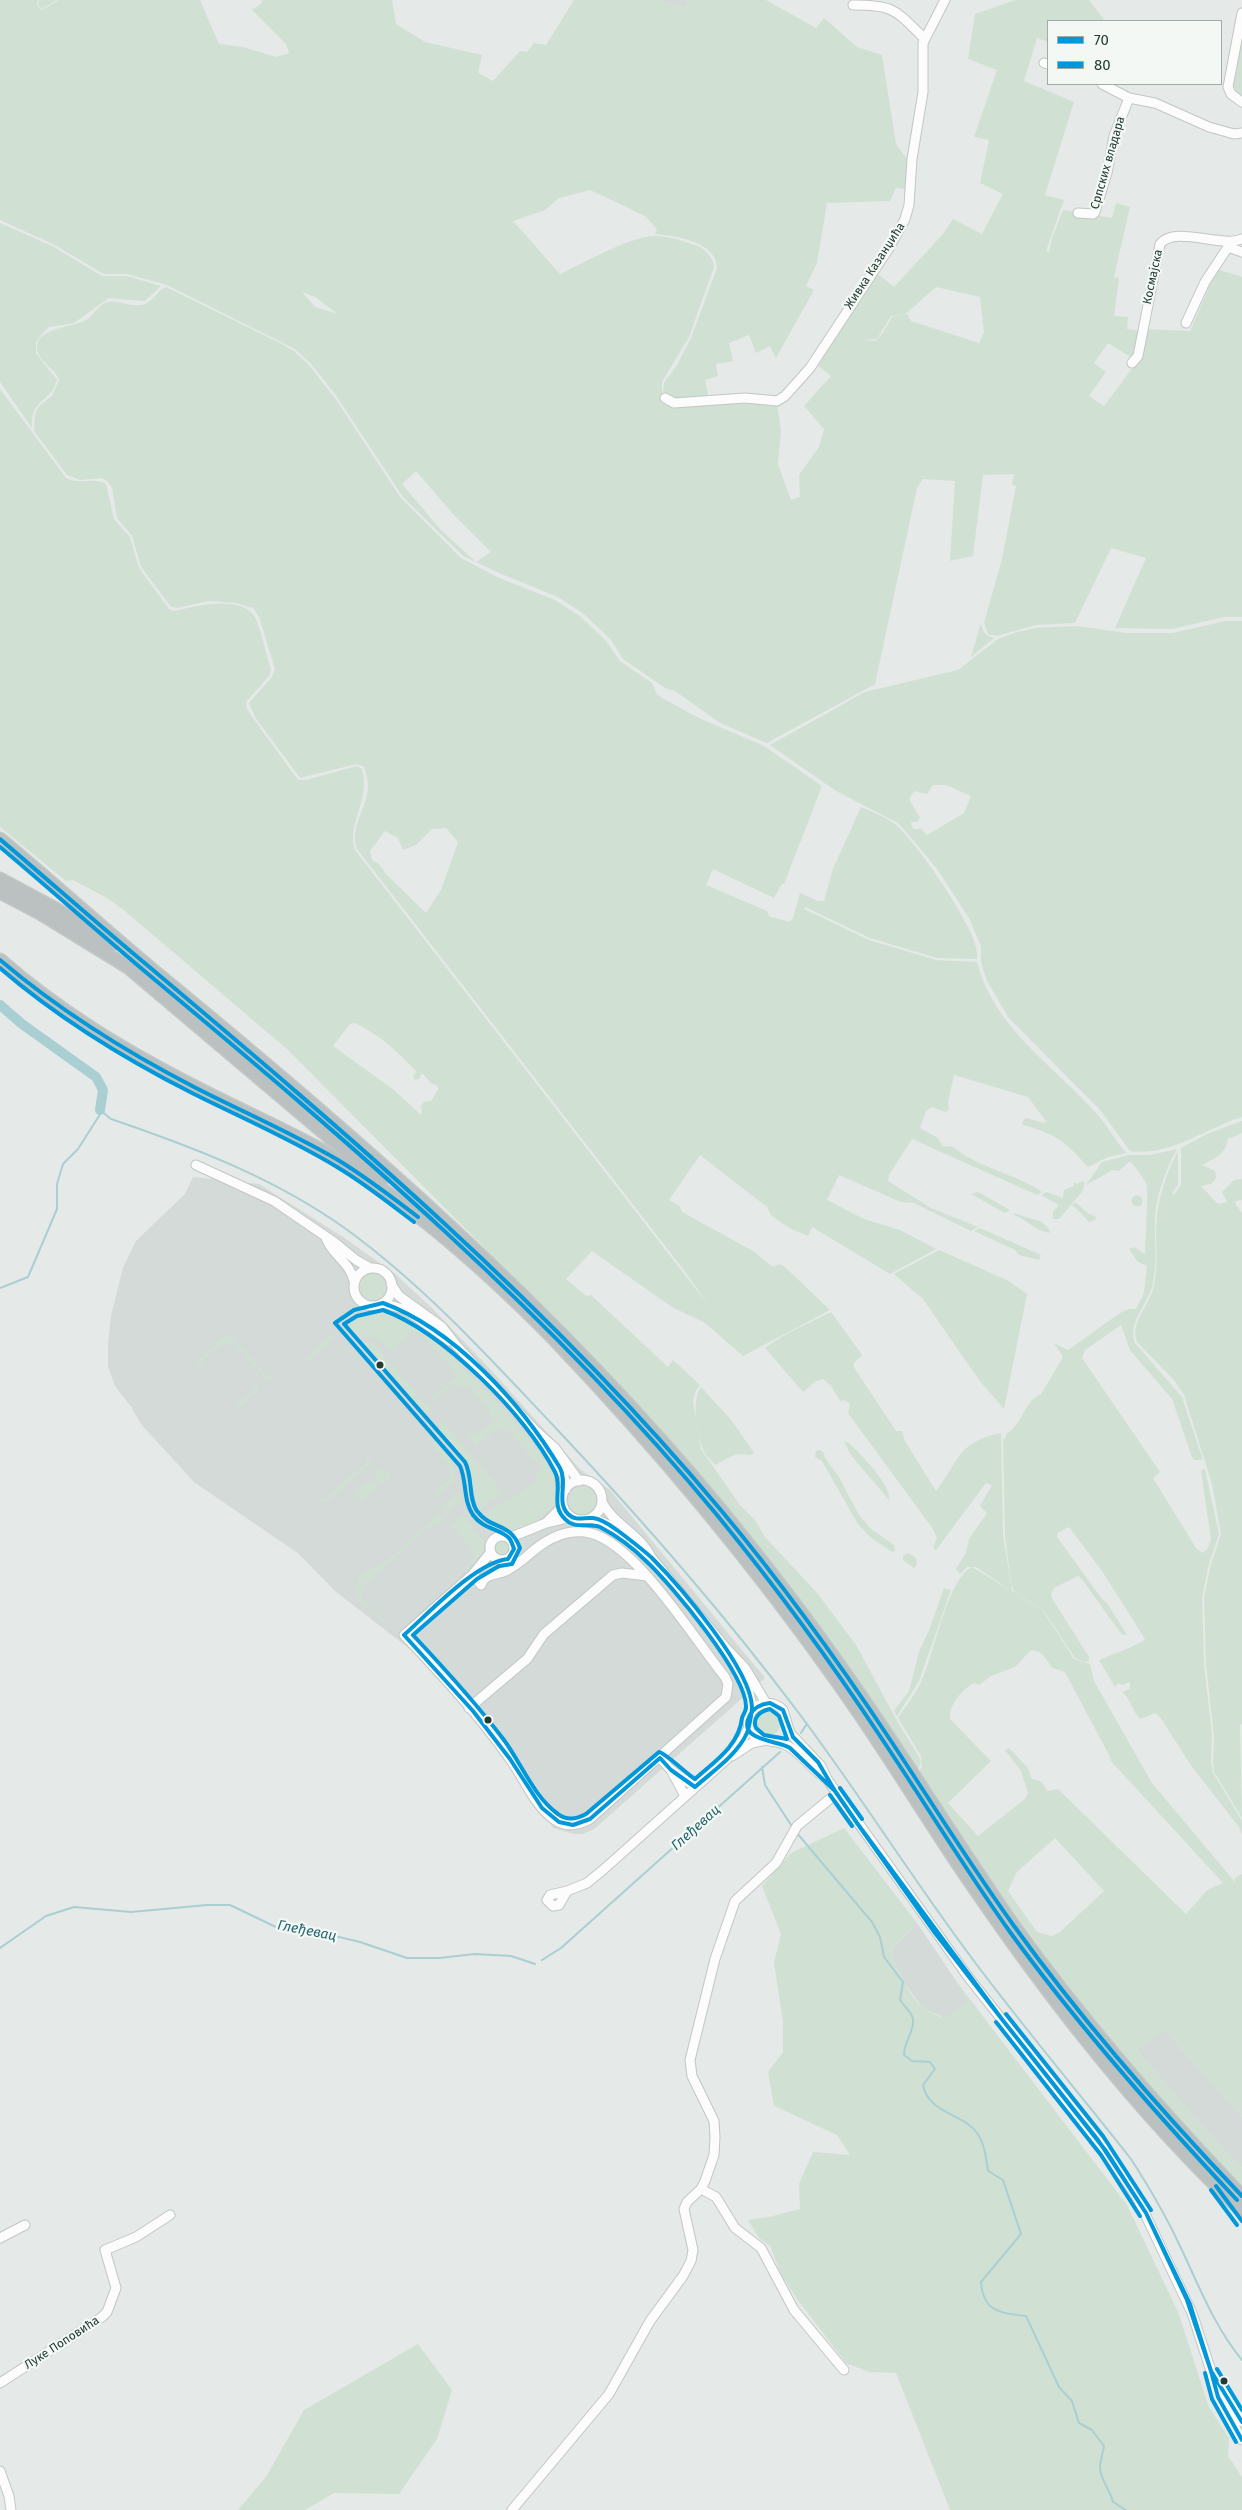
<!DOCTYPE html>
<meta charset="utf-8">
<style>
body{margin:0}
#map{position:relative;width:1242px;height:2510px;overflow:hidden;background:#e5e9e7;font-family:"Fira Sans",sans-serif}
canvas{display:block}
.legend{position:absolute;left:1047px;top:20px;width:175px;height:65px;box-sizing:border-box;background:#f3f8f5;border:1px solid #a0aca8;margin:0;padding:6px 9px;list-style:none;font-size:15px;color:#243b34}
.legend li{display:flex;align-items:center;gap:10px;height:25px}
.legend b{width:25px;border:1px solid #a0aca8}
</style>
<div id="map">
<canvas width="1242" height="2510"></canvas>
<ul class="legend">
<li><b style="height:6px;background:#0098da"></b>70</li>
<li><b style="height:6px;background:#0098da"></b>80</li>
</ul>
</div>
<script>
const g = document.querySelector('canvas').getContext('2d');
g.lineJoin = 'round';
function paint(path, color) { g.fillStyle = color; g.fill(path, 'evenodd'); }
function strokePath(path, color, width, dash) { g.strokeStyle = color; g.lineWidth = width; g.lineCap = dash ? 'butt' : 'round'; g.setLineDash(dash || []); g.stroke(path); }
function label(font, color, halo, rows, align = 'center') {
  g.font = font + ' "Fira Sans",sans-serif'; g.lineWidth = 4.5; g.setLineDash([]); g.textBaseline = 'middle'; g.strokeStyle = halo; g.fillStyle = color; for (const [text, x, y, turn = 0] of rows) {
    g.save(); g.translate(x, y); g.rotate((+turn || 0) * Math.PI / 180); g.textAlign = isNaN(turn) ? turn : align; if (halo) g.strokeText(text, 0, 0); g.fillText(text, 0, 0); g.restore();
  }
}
paint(new Path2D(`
 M657,0H688L687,6L678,7Z
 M193,1177L259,1184L343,1237L394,1273L433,1309L489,1368L581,1470L610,1490L765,1678L594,1829L583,1834H574L553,1828L509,1761L420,1657L335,1591L299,1554L194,1482L141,1424L132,1408L115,1386L108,1367V1345L111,1316L123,1268L136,1241L185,1194Z
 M917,1923L969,2000L944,2020L940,2015L924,2010L904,1982L891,1954L894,1946Z
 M1165,2030L1242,2117V2168L1210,2135L1136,2050Z`), '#d3dad7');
paint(new Path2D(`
 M0,0H38L37,5L42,10L59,0H200L219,44L243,47L276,57L289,53L286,44L252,10L261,4L262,0H392L396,24L425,42L482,55L478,73L493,81L520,51L527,52L534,43L546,45L574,0H657L678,7L687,6L688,0H766L816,28L824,18L857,47L882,55L896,144L911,165L910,190L896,188L890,201L827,203L817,263L806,286L814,290L776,358L770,346L756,353L749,335L729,343L733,361L716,364L718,376L705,380L709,400L669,401L663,393L664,383L677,365L691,338L717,268C716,241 676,236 655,234L657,229L645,216L590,190L559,198L545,210L513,221L560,274C584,263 629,237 654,236C667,235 683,241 695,245C704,248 714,257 714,267L689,337L662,382V393L668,402L674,404L745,399L777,402L781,431L778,464L791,500L800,497L799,475L819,447L824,429L804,406L831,376L826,372L862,340L826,372L814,363L865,283L874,271L894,287L943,234L953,219L982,234L1003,194L980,183L989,140L974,137L997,70L968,59L975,14L1016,0H1089L1105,21H1048V42L1037,38L1024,81L1074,102L1045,195L1064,200L1046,251L1049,252L1052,238L1063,210L1112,218L1116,203L1130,207L1114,277L1119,278L1114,316L1128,317L1127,329L1140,331L1135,356L1131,357L1108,343L1094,363L1106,372L1089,396L1104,406L1140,358L1145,329L1190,331L1217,269L1242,277V617H1224L1172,629L1115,628L1146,558L1111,548L1075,623L1036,625L997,636L988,634L984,623L1002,559L1016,486L1012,485L1014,474L983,475L973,556L950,561L955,481L923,479L917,488L875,684L767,743L720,723L675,691L665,688L623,659L611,640L584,614L558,597L499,573L463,556L403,497L335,394L311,364L295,349L167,285L127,274H104L53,244L0,220ZM936,287L980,297L984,332L979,343L911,321L907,314L892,317L882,334L875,341L863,340L877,339L891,316L902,315L908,312ZM302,292L315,297L338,314L315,307ZM416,471L453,514L491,552L476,562L440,529L402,484Z
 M39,0H57L42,9L38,5Z
 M1242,23V99L1233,85Z
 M0,223L52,246L102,276H127L161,286L145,301L109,298L74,323L49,327L43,333L36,342V353L57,380C52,402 30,398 32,428L0,382Z
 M166,287L278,342L294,351L309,365L337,401L400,497L461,558L497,577L555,600L581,617L606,641L620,661L652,683L656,693L662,698L699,718L764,746L822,786L784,884H782L774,898L713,869L706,885L767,911L769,916L789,922L793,918L800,893L818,901H824L833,869L861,807C873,812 886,817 896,825C915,840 984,938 977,959L937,958L870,938L805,907L804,909L869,940L936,960L977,962C994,1028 1052,1064 1096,1113C1107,1125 1115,1140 1126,1153L1108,1157L1088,1167C1063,1140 1058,1135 1023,1125L1022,1122L1026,1118L1044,1123L1046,1121L1028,1097L954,1075L948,1103L949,1110L945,1112L932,1107L926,1111L920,1128L938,1138L943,1147C955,1144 956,1151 966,1156C990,1170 1021,1177 1042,1192L1037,1195L912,1139L889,1175L888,1181L931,1208L978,1227L971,1231L914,1203L901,1202L839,1175L827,1200L864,1219L900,1230L936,1249L890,1274L812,1227L808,1236L789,1228L771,1215L767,1207L700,1155L669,1200L680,1206L682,1212L753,1251L773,1267L779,1264L784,1266L830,1310L743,1356L705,1323L672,1307L592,1251L566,1279L586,1296L591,1295L668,1367L673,1360L700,1385L696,1390L693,1401L701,1449L740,1505L755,1520L765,1537L818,1594L856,1645L896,1719L919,1757L921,1763L918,1769L874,1703L794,1591L749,1533L654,1423L557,1321L288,1050L125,911L107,898L73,880L66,881L0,827V389L66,478C79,485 94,477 106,484L114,519L130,537L139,568L169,609L174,611C195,606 241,594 255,617C261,629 266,655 271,669L270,675L246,702L247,709L253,718L298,780H306L357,766L362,769C371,801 346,824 355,850L709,1306L683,1269L357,849C349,828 367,808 368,787C368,780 366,774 364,767L357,764L300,778L255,717L249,703L272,677L275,669L259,617L253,608L235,603L209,601L177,608L171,607L141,567L132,536L117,518L112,488L108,482L102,478L80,480L67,475L34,431L35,414L39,406L52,396L59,380C56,369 38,361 37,349C35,327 73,328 86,320C94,315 98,305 107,302C119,299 133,309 145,304C154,300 157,291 166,287ZM446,828L458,842L441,890L426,913L386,874L379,864L372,860L370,851L385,831L398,838L403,850L416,845L432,829ZM355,1023C379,1034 399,1053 417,1072L413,1075L414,1080L419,1079L422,1073L431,1083L438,1086V1090L431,1101L424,1102L421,1106L422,1113L420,1114L394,1090L333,1046L350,1024Z
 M1225,621H1242V1117C1205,1128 1170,1157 1130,1151L1101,1111L1008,1017L986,979L981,962V946L969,918L937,869L913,840L898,823L836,791L770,745L865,692L958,670L998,639L1017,632L1036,628L1076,626L1127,633H1173ZM933,785H946L971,796L964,813L927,835L921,829H913L911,822H917L920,818L909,799L914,791L927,794Z
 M981,623C982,632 985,635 994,638L971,657Z
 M1242,1121V1133L1228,1139C1225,1155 1215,1158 1202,1165L1215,1171L1216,1178L1211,1184L1201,1186L1218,1204L1227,1202L1222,1192L1234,1180L1242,1179V1200L1236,1201L1235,1203L1242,1213V1724L1240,1725L1242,1818L1214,1772L1213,1761L1214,1736L1206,1665L1204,1597L1211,1564L1221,1534L1212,1484L1184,1395L1174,1380L1137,1342C1130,1322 1148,1308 1153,1289C1160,1265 1154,1241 1157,1216C1159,1194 1168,1170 1178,1151V1185L1172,1193L1174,1195L1181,1185V1148L1207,1134Z
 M1177,1149C1166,1169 1156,1195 1155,1218C1154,1240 1158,1265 1152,1287C1146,1307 1128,1321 1135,1343L1182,1397L1203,1460H1195L1192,1457L1172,1399L1130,1350L1121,1325L1085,1350L1082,1358L1160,1472L1153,1478L1196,1548L1203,1553L1208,1548L1211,1540L1201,1470L1205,1469L1219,1534L1209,1564L1202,1597L1204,1664L1212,1735L1211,1761L1213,1773L1242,1821V1834L1239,1827L1190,1764L1160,1717L1155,1713L1140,1719C1132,1711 1131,1699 1122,1692L1130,1689V1682L1122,1685L1118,1683L1115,1687L1099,1660C1108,1656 1142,1644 1145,1639L1102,1571L1069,1527L1057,1533V1537L1102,1599L1107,1603L1127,1635H1122L1084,1582L1078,1576L1054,1588L1051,1594L1053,1600L1089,1657V1661L1085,1662L1075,1658L1044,1611L1015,1593L1011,1584L1005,1535L1003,1439H1005L1006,1434C1022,1426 1024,1401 1041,1394L1063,1357L1054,1343L1068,1350L1120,1313L1129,1309H1136L1144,1293L1147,1266L1138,1262L1129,1249L1134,1247L1145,1254C1145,1242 1149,1189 1146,1183C1144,1179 1134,1165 1130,1161L1119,1171L1113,1170L1086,1185L1102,1162L1129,1155H1150Z
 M1082,1181L1085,1183L1082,1192L1059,1219H1053V1212L1059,1205L1041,1195L1046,1192L1063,1198L1064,1190L1074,1186V1182L1077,1184Z
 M978,1192L1010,1210L1005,1213L971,1194Z
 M1131.5 1201a5.5 5.5 0 1 1 11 0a5.5 5.5 0 1 1-11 0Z
 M1075,1202L1089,1214L1096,1217L1095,1220L1089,1222C1086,1218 1075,1207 1072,1205Z
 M1013,1213L1042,1222L1050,1230L1049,1233C1034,1230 1027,1220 1014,1215Z
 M980,1228L1041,1255L1039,1260L1019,1255L1015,1250L974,1231Z
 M939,1250L1009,1281L1027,1294L1004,1409L979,1380L923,1299L894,1274Z
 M358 1287a14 14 0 1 1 28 0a14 14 0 1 1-28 0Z
 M391,1311C422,1319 550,1451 557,1482C561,1497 554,1509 542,1517C533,1523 521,1532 511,1532C499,1532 482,1524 489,1510L511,1499L536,1480L534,1476L540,1470L539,1465L507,1430L501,1432L497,1428L476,1447L466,1435L471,1431L474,1435L492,1422L490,1415V1409L467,1384L458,1387L454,1382L435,1400L433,1398L458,1375L417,1331H412L395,1346L397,1349L393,1352L377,1338L355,1334L350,1331L349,1321L362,1312Z
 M831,1312L862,1355L853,1364L855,1369L896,1431H902L905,1441L936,1491C960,1460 957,1442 1001,1433L1003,1535L1012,1591L976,1567H967L960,1574L956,1569L966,1553L969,1539L987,1513L980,1506L992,1485L986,1483L936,1550L933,1548L937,1538L933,1529L848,1413L850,1404L844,1400L840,1401L831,1386L823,1379L816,1381L803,1392L765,1348L786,1334Z
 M229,1333L268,1377L271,1374L272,1378L267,1383L263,1382L266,1379L232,1341L227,1345L224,1342L201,1362L203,1365L198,1364V1360Z
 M331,1334L335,1338L305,1364V1360Z
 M360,1342L373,1343L418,1394L411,1400L406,1390L373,1352Z
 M257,1384L259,1390L240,1407L236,1406L235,1402L238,1404L256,1388L254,1385Z
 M701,1387L732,1421L754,1453L751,1455L736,1454L715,1465C711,1460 705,1455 703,1449C697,1435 691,1399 701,1387Z
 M420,1397L430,1409L424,1415L413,1403Z
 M443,1422L503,1492V1495L487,1502L480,1512L475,1504L469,1468L436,1429Z
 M428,1435L451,1461L456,1471L453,1480L435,1498L432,1494L450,1478V1472L447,1468L450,1465L426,1437Z
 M844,1441L849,1443C860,1454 892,1485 889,1500L850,1454Z
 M820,1450L824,1453L825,1458L839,1477L859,1515L871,1529L894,1545L895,1551L892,1552L870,1537L858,1524L822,1461L815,1457L816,1451Z
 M368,1457L371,1463L325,1503H321L320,1497L323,1500L368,1461L365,1458Z
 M376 1476a7 7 0 1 1 14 0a7 7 0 1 1-14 0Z
 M373,1480L377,1485V1489L361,1502L355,1493L369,1481Z
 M569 1501a14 14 0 1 1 28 0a14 14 0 1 1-28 0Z
 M460,1491L461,1501L446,1515L440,1508Z
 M437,1511L445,1519L436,1527L433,1524L362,1587L365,1590L361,1595L362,1600L396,1633L358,1600L354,1589L360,1576L388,1559L430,1522Z
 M464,1515L483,1540L482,1556L474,1564L471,1561L474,1558L470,1553L473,1550L451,1526Z
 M493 1548a8 8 0 1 1 16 0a8 8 0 1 1-16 0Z
 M908,1553L916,1558L917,1565L914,1568L903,1560V1556Z
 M972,1567L1037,1606L1043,1611L1074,1659L1090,1664L1094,1681L1152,1783L1235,1882V1878L1242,1874V2117L1165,2030L1136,2050L1210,2135L1242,2168V2185C1118,2060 1012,1919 919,1771L922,1767L921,1756L898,1718C905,1707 915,1695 921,1682C933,1658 948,1577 972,1567ZM1031,1650C1043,1651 1046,1659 1052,1668L1065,1672L1111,1759L1110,1760L1223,1883L1207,1890L1186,1914L1058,1789L1047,1791L1042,1782L1032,1779L1027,1767L1009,1748L1005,1750L1021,1771L1028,1793L1025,1799L978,1836L948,1803L991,1761L950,1719C949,1704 961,1691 974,1683L979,1685L991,1676L1015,1667ZM1055,1838L1104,1891L1060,1932L1052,1936L1037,1932L1008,1891L1017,1872Z
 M944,1588L951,1590L919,1681L897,1716L894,1711L909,1691L919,1652L930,1628Z
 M753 1722a14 14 0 1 1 28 0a14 14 0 1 1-28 0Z
 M844,1828L917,1923L894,1946L891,1954C900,1972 908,1995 924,2009C930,2014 938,2013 944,2020L969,2000L955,1983L956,1981L1127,2205L1178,2312L1209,2407L1229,2438L1228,2456L1242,2477V2510H950L896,2373L869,2372L846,2363L797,2299L781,2274L770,2246L759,2238L748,2220L769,2217L800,2209L799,2184L813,2152L850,2155L837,2135L774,2106L768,2072L783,2052V2022L774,1963L781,1934L762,1886L791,1853Z
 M418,2344L452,2390L437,2439L399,2494L334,2493L305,2510H238L266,2477L304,2410Z`), '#d0e1d4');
strokePath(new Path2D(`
 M0,1288L28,1277L57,1209V1184L63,1164L78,1149L99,1116L100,1110L111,1119C193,1147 275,1178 346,1229C423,1285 486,1354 551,1423C638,1515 722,1611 798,1712C862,1797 918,1888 983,1973C1031,2036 1082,2097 1131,2159C1149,2187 1166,2216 1180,2246C1199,2286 1214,2326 1242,2360
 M801,1733L806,1725
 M762,1767L765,1785L793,1828
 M796,1832L872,1922L880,1937L884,1957L903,1982L900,2000C903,2005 910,2011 912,2016C917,2028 903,2043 904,2055L912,2061L930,2062L935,2069L923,2085C928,2113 964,2114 977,2133C985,2144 986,2158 988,2171L1003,2180L1021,2234L981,2282C983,2312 1000,2313 1026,2316L1059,2387L1072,2401L1079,2423L1092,2430L1104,2446C1103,2453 1100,2461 1100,2467C1100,2479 1110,2490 1113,2502L1126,2510
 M0,1948L46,1916L74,1907L131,1912L207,1905H230L278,1928L314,1931L360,1942L407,1958H439L475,1954L511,1956L535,1964
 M542,1960L561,1948L780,1752`), '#aacfd3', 2);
strokePath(new Path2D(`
 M0,1005L22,1024L96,1077L103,1090L100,1110`), '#aacfd3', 10);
const minor = new Path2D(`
 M853,5C895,5 895,10 924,38
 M1242,13L1228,87L1231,94L1242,102
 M1044,63L1048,64
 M1102,84L1129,98L1155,103L1209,127L1234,134L1242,133
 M1078,213L1093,214L1095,212L1107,173L1114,136L1129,98
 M1232,242L1228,247L1242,252
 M1186,323L1205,282L1228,247
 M1132,363L1138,356L1160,244C1175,225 1221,248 1242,239
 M665,398L674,403L745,398L777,401L785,396L810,368L889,248L905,219L909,205L912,159L923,92V43L945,0
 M196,1165L274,1201L334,1242L356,1260L370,1268
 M326,1238C332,1255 350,1262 354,1281
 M354 1287a19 19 0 1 1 38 0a19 19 0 1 1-38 0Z
 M391,1284L399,1296L442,1327L456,1345L535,1430L555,1448L579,1481
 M383,1303L406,1310L450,1341
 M535,1431L564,1475L566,1489
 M562 1500a20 20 0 1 1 40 0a20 20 0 1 1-40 0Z
 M602,1502C614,1525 640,1534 651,1557L726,1648L745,1668L766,1703
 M592,1518L613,1527L651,1557
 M546,1523L563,1506
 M490 1548a12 12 0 1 1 24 0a12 12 0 1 1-24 0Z
 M509,1538L546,1523L571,1517
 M473,1574L481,1585C485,1573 497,1575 506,1571C513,1567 519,1563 525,1558C543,1541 565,1527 590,1533C636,1544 695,1640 725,1677L728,1684L726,1697L590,1819C579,1825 567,1828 555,1820C535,1807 524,1778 510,1759C479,1715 441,1674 404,1635L473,1574L490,1553
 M726,1648L748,1688L753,1710
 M469,1708L527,1659L544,1634L613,1575L622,1573L647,1576
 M732,1756L752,1743L762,1741
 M660,1758L671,1770L695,1787
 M671,1770L685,1796
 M827,1779C811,1770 801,1751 784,1744C769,1738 751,1745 748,1722C750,1704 770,1697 783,1710L790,1733L821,1766L827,1779L969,1978L1106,2151L1137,2197L1192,2313L1211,2371L1215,2392L1242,2440
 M567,1891L587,1883L603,1870L726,1760L743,1739L749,1727
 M567,1891L559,1905L553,1906L547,1900L550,1895Z
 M701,2189L716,2197L735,2228L761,2248L794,2310L844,2370
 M0,2238L25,2225
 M1213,2374L1242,2422
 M0,2383L102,2317L107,2312L116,2288L105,2250L136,2237L170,2215
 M0,2471L9,2496L11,2510
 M512,2510L609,2394L650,2321L683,2276L691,2261L693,2250L684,2209L687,2202L701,2189L705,2181L714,2155L715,2137L714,2121L692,2076L690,2060L715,1959L735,1901L776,1863L797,1826L837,1793`);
const highway = new Path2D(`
 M0,839C52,882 103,929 155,972C356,1137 554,1308 720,1509C765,1564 808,1620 849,1679C906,1760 957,1845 1014,1926C1083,2022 1160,2111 1242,2196
 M0,879L54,908L113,944
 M0,892L40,913L128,967L381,1181
 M0,960C59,1012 125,1051 195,1087C237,1109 282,1128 323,1151C405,1198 487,1271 553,1338C656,1446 753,1562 839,1684C881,1743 918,1804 958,1864C1041,1987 1134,2109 1242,2211`);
strokePath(minor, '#c2c6c4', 11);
strokePath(highway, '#c1c8c6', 15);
strokePath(minor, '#fbfcfb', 9);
strokePath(highway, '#bbc1c0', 12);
strokePath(new Path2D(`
 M0,839C47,879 93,920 141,960C345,1132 548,1303 720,1509C782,1583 838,1661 891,1741C932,1803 971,1866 1014,1926C1083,2022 1161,2111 1242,2196
 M0,960C60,1011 126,1052 196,1088C243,1112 292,1133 338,1160C366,1177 392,1197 418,1217
 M383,1303C454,1329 522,1404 560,1468C568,1483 556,1502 568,1514C576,1522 584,1517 593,1518C602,1519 610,1525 617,1530C629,1539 641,1548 652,1558C679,1585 751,1669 752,1707C752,1712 749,1728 747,1733C737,1755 713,1771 695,1787L671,1770L660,1758L590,1819L573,1825L559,1822L542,1808L510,1759L473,1711L404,1635C429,1613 476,1562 508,1559L514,1549C513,1546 511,1540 509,1538C500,1529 483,1529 473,1515C463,1501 467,1481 460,1466L335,1323L354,1310Z
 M770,1703L783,1710L793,1737L818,1762L835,1791L790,1748C777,1740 736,1741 750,1715C754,1707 762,1704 770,1703Z
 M835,1791L857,1823
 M835,1791L857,1823
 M857,1823L1001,2018
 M857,1823L935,1933L1001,2018
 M1001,2018L1098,2140L1146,2213
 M1001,2018L1106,2151L1146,2213
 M1216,2186L1242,2221
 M1146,2213L1190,2304L1211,2371
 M1146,2213L1187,2300L1211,2371
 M1211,2371L1242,2422
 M1211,2371L1218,2397L1242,2440`), '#0098da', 4);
strokePath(new Path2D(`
 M0,847C50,889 98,932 148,974C349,1142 549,1312 717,1515C776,1587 831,1662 882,1739C925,1803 965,1869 1010,1932C1079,2027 1157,2115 1237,2200
 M0,968C59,1019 125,1059 194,1094C242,1118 291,1139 337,1167C364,1183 389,1203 414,1222
 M383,1310C443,1332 526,1415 555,1472C563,1488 550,1505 565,1519C575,1530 588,1522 600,1527C617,1536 633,1548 646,1561C671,1584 747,1675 746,1707C746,1711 743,1715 742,1718C739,1746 714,1762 695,1779C687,1774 664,1752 659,1752L586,1814C577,1819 567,1821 558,1814C534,1797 521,1763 504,1740C476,1703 445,1669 413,1635L477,1579L499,1566L512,1564L520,1548C510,1521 492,1531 477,1511C468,1498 473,1477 465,1462L344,1324L357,1316Z
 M770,1709L779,1716L787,1739L764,1735L756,1728C752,1718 760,1711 770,1709Z
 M840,1788L862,1819
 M830,1795L852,1826
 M1006,2014L1103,2136L1151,2210
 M996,2022L1101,2155L1140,2216
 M1211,2190L1237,2225
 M1217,2369L1242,2410
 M1205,2373L1212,2399L1236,2442`), '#0098da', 4);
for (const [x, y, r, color] of [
 [380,1365,4.5,"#243b34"],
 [488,1720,4.5,"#243b34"],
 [1224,2381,4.5,"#243b34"]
]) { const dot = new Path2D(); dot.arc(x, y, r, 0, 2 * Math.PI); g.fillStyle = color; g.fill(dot); strokePath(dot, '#f3f8f5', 2); }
label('12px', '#243b34', '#f3f8f5', [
 ["Српских владара",1108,163,-74],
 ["Живка Казанџића",875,266,-57],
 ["Космајска",1153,277,-78],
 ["Луке Поповића",62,2343,-33]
]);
label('italic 14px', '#246771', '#f3f8f5', [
 ["Глеђевац",696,1828,-42],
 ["Глеђевац",307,1931,11]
]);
</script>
